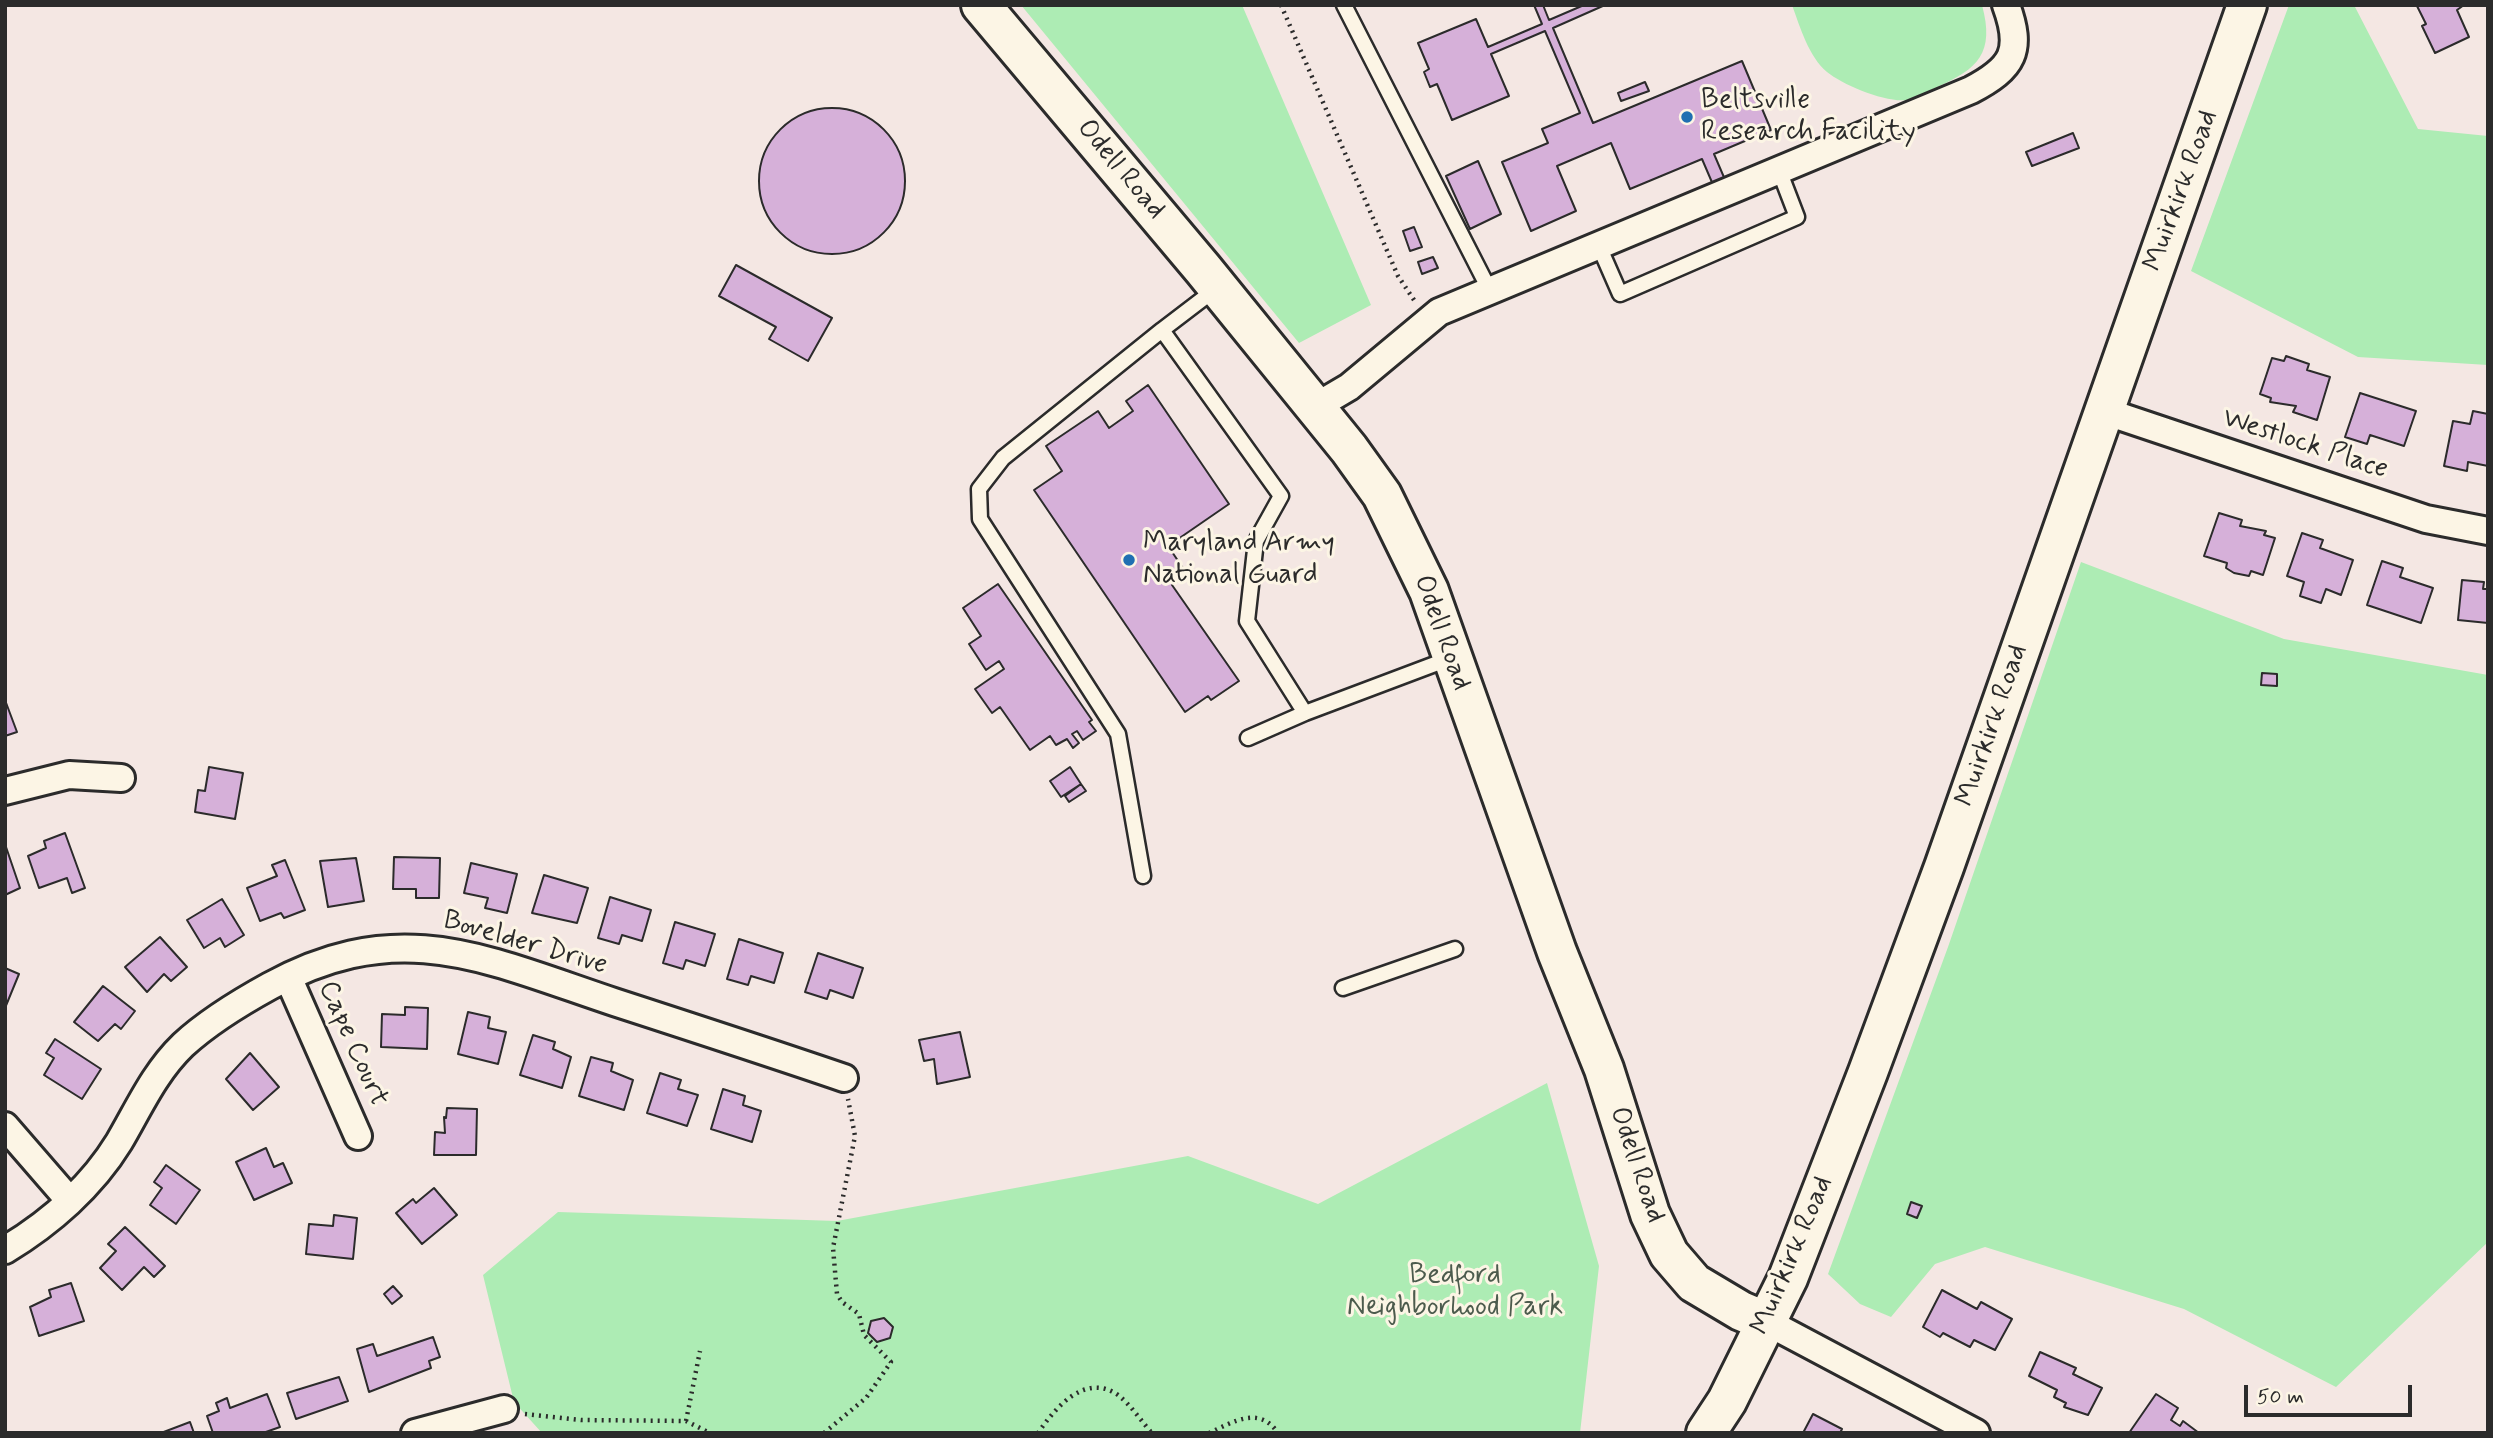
<!DOCTYPE html>
<style>
body{margin:0}
#map{position:relative;width:2493px;height:1438px;overflow:hidden;background:#f4e7e3;font-family:Mynerve,sans-serif}
canvas{display:block}
.frame{position:absolute;inset:0;border:7px solid #2b2b2b;pointer-events:none}
.scale{position:absolute;left:2244px;top:1385px;width:168px;height:32px;box-sizing:border-box;border:4px solid #2b2b2b;border-top:0;padding-left:9px;font-size:21px;line-height:24px;white-space:nowrap;color:#2b2b2b;-webkit-text-stroke:5px #fcf5e5;paint-order:stroke}
</style>
<div id="map">
<canvas width="2493" height="1438"></canvas>
<div class="frame"></div>
<div class="scale">50 m</div>
</div>
<script>
const g = document.querySelector('canvas').getContext('2d');
g.lineJoin = 'round';
function paint(path, color) { g.fillStyle = color; g.fill(path, 'evenodd'); }
function strokePath(path, color, width, dash) { g.strokeStyle = color; g.lineWidth = width; g.lineCap = dash ? 'butt' : 'round'; g.setLineDash(dash || []); g.stroke(path); }
function label(font, color, halo, rows, align = 'center') {
  g.font = font + ' Mynerve,sans-serif'; g.lineWidth = 6; g.setLineDash([]); g.textBaseline = 'middle'; g.strokeStyle = halo; g.fillStyle = color; for (const [text, x, y, turn = 0] of rows) {
    g.save(); g.translate(x, y); g.rotate((+turn || 0) * Math.PI / 180); g.textAlign = isNaN(turn) ? turn : align; if (halo) g.strokeText(text, 0, 0); g.fillText(text, 0, 0); g.restore();
  }
}
paint(new Path2D(`
 M1021,5H1242L1371,305L1299,343Z
 M1792,5H1982C1995,53 1978,69 1937,87C1928,91 1917,99 1907,100C1886,103 1843,85 1827,72C1809,57 1800,27 1792,5Z
 M2289,5H2354L2418,129L2488,136V365L2358,357L2191,271Z
 M2081,562L2284,639L2488,675V1242L2336,1387L2184,1309L1985,1247L1935,1264L1891,1317L1860,1304L1828,1274L1948,947Z
 M1547,1083L1599,1266L1580,1433H542L514,1402L483,1275L558,1212L837,1221L1188,1156L1318,1204Z`), '#adecb4');
const building = new Path2D(`
 M1534,5H1543L1549,20L1584,5H1605L1553,28L1593,123L1742,61L1771,130L1714,154L1726,182L1714,187L1702,159L1630,189L1611,143L1557,166L1576,211L1531,231L1502,162L1548,143L1542,129L1580,113L1545,31L1491,54L1509,96L1452,120L1437,84L1430,87L1424,72L1429,69L1418,43L1476,19L1488,47L1542,24Z
 M2464,5L2457,10L2469,37L2435,53L2422,26L2426,24L2417,6Z
 M1645,82L1649,91L1621,101L1618,93Z
 M759 181a73 73 0 1 1 146 0a73 73 0 1 1-146 0Z
 M2073,133L2079,148L2032,166L2026,152Z
 M1478,161L1501,214L1470,229L1446,176Z
 M1414,227L1422,247L1410,251L1403,231Z
 M1433,257L1438,268L1422,274L1418,262Z
 M736,265L832,318L808,361L769,339L776,327L719,296Z
 M2286,356L2309,364L2307,370L2330,377L2317,420L2293,412L2296,406L2270,402L2271,398L2260,394L2272,358L2284,361Z
 M1148,385L1229,504L1168,546L1187,574L1172,585L1239,681L1211,700L1208,696L1185,712L1034,490L1062,471L1046,446L1098,411L1109,428L1133,411L1126,401Z
 M2360,393L2416,411L2404,446L2370,435L2367,444L2345,437Z
 M2473,411L2488,414V466L2468,462L2467,471L2444,466L2453,421L2470,424Z
 M2219,513L2242,520L2240,526L2266,531L2264,535L2275,538L2263,575L2251,571L2249,576L2234,573L2226,568L2227,563L2204,556Z
 M2302,533L2323,540L2320,548L2353,560L2341,595L2326,589L2321,603L2300,596L2304,582L2287,576Z
 M2382,561L2403,568L2400,577L2433,588L2421,623L2367,605Z
 M2462,580L2484,582L2483,589H2488V623L2458,620Z
 M998,584L1092,720L1089,722L1096,731L1083,740L1077,731L1072,734L1079,743L1073,748L1067,739L1056,745L1050,736L1030,750L1000,707L992,713L975,689L1004,669L999,661L986,670L969,644L981,636L963,608Z
 M2262,673L2277,674V686L2261,685Z
 M5,700L17,732L5,736Z
 M209,767L243,773L235,819L195,812L198,790L205,791Z
 M1070,767L1081,784L1061,797L1050,781Z
 M1081,784L1086,791L1069,802L1065,796Z
 M65,833L85,888L72,893L67,878L39,888L28,856L46,848L44,841Z
 M6,847L20,888L5,895V847Z
 M394,857L440,858L439,898H416V889H393Z
 M356,858L364,901L328,907L320,861Z
 M285,860L305,910L284,918L281,913L260,921L247,888L277,876L272,865Z
 M471,863L517,874L507,913L485,908L488,898L464,893Z
 M544,875L588,888L577,923L532,913Z
 M610,897L651,910L642,941L622,935L619,944L598,938Z
 M222,899L244,935L225,947L220,938L204,948L187,920Z
 M675,922L715,934L705,966L686,960L683,969L663,963Z
 M160,937L187,967L171,981L164,974L147,992L125,967Z
 M739,939L783,953L774,983L751,976L748,985L727,979Z
 M818,953L863,968L853,998L830,990L827,999L805,992Z
 M5,968L19,974L5,1008Z
 M103,986L135,1011L121,1029L115,1024L98,1041L74,1022Z
 M405,1007L428,1008L427,1049L381,1047L382,1014L405,1015Z
 M468,1012L490,1017L488,1028L506,1032L498,1064L458,1054Z
 M960,1032L970,1077L937,1084L934,1059L924,1061L919,1040Z
 M533,1035L555,1042L553,1049L571,1057L562,1088L520,1075Z
 M55,1039L101,1069L82,1099L44,1075L54,1058L46,1053Z
 M250,1053L279,1087L253,1110L226,1079Z
 M591,1057L613,1063L611,1071L633,1080L624,1110L579,1096Z
 M660,1073L681,1080L678,1089L698,1095L687,1126L647,1113Z
 M723,1089L745,1096L743,1105L761,1111L752,1142L711,1129Z
 M447,1108L477,1109L476,1155H434L435,1132L445,1133L444,1117L446,1118Z
 M266,1148L274,1167L283,1163L292,1183L254,1200L236,1162Z
 M166,1165L200,1190L176,1224L150,1205L162,1188L154,1182Z
 M434,1188L457,1215L422,1244L396,1213L413,1199L416,1203Z
 M1911,1202L1922,1206L1917,1218L1907,1214Z
 M334,1215L357,1218L353,1259L306,1254L309,1224L333,1226Z
 M125,1227L165,1266L154,1277L144,1267L122,1290L100,1268L116,1251L108,1244Z
 M71,1283L84,1321L39,1336L30,1307L51,1297L49,1290Z
 M393,1286L402,1296L392,1304L384,1294Z
 M1942,1290L1977,1309L1981,1302L2012,1319L1995,1350L1974,1340L1970,1347L1943,1333L1940,1337L1923,1327Z
 M884,1318L893,1327L890,1338L877,1342L868,1333L871,1321Z
 M433,1337L440,1357L429,1361L431,1368L369,1392L357,1349L373,1344L377,1356Z
 M2040,1352L2076,1368L2073,1374L2102,1388L2088,1415L2064,1407L2066,1403L2054,1397L2057,1390L2029,1376Z
 M339,1377L348,1401L296,1419L287,1393Z
 M267,1394L280,1427L263,1433H213L207,1416L219,1411L216,1403L227,1398L230,1408Z
 M2156,1394L2178,1408L2171,1420L2180,1426L2183,1421L2199,1433H2129Z
 M1813,1414L1842,1429L1840,1433H1803Z
 M190,1422L194,1433H161Z`);
paint(building, '#d6b0d9');
strokePath(building, '#2b2b2b', 2);
const lane = new Path2D(`
 M1344,5L1490,291
 M1599,246L1620,294L1797,217L1779,170
 M1217,288L1162,330L1281,496L1256,541L1247,621L1305,713L1451,658
 M1248,738L1305,713
 M1143,876L1118,734L980,519L979,489L1003,458L1162,330
 M1343,988L1455,949`);
const street = new Path2D(`
 M1315,407L1349,387L1439,312L1971,90C2013,68 2023,51 2006,5
 M2104,411L2426,519L2488,531
 M5,791L69,775L121,778
 M288,977L358,1136
 M5,1126L70,1201
 M5,1250C50,1223 92,1186 119,1142C139,1108 154,1073 183,1045C209,1021 239,1003 270,986C400,915 485,959 614,1002C691,1027 768,1052 844,1078
 M1767,1322L1976,1433
 M415,1433L504,1409`);
const secondary = new Path2D(`
 M981,5L1203,269L1349,449L1382,495L1429,591L1557,952L1604,1069L1650,1214L1669,1254L1694,1283L1741,1311L1767,1322
 M1706,1433L1727,1401L1788,1278L1868,1072L1944,867L2247,5`);
strokePath(lane, '#2b2b2b', 19);
strokePath(street, '#2b2b2b', 32);
strokePath(secondary, '#2b2b2b', 44);
strokePath(new Path2D(`
 M1281,5L1398,276L1416,303
 M525,1414L581,1420L686,1421L710,1433
 M686,1421L700,1351
 M824,1433L866,1398L891,1362L864,1335L859,1314L842,1302L837,1294L833,1248L855,1136L848,1099
 M1038,1433C1055,1408 1085,1372 1118,1395C1131,1405 1141,1421 1152,1433
 M1209,1433C1233,1422 1259,1405 1278,1433`), '#2b2b2b', 4.5, [2, 5]);
strokePath(lane, '#fcf5e5', 14);
strokePath(street, '#fcf5e5', 26);
strokePath(secondary, '#fcf5e5', 38);
for (const [x, y, r, color] of [
 [1687,117,7,"#1f6fb2"],
 [1129,560,7,"#1f6fb2"]
]) { const dot = new Path2D(); dot.arc(x, y, r, 0, 2 * Math.PI); g.fillStyle = color; g.fill(dot); strokePath(dot, '#fcf5e5', 2.5); }
label('28px', '#2b2b2b', '#fcf5e5', [
 ["Beltsville",1701,101],
 ["Research Facility",1701,133],
 ["Maryland Army",1143,544],
 ["National Guard",1143,576]
], 'left');
label('28px', '#2b2b2b', '#fcf5e5', [
 ["Odell Road",1120,170,50],
 ["Muirkirk Road",2182,191,-70],
 ["Westlock Place",2305,445,18],
 ["Odell Road",1441,633,70],
 ["Muirkirk Road",1993,726,-71],
 ["Bovelder Drive",525,944,16],
 ["Cape Court",352,1044,66],
 ["Odell Road",1636,1165,71],
 ["Muirkirk Road",1793,1256,-67]
]);
label('28px', '#4c5b4d', '#fcf5e5', [
 ["Bedford",1455,1276],
 ["Neighborhood Park",1455,1308]
]);
</script>
